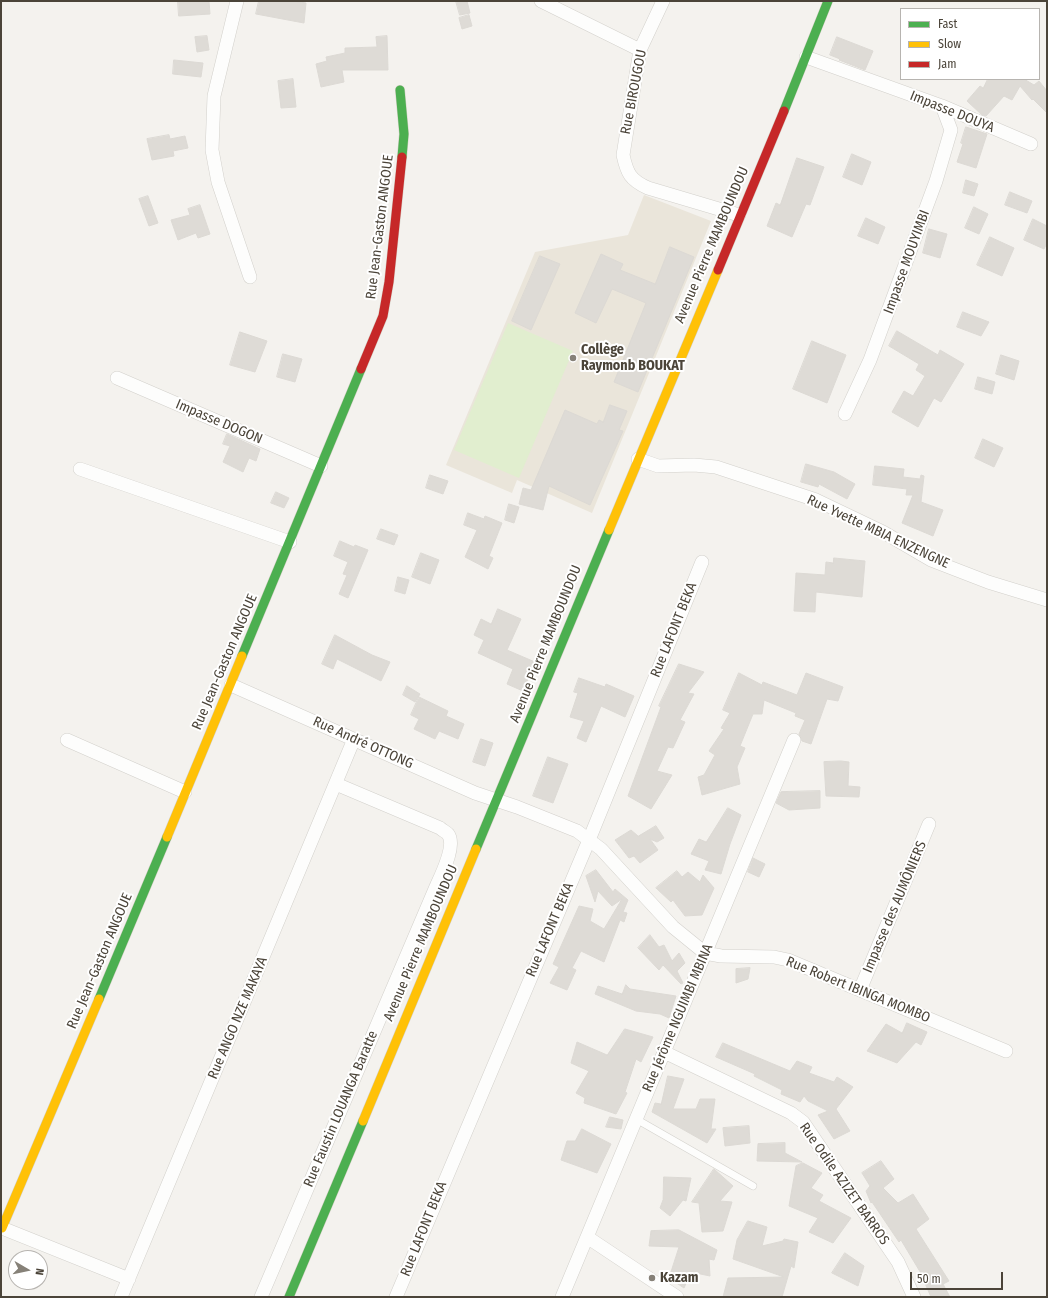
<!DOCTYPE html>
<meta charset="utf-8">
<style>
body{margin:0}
#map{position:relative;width:1048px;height:1298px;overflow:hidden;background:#f4f2ee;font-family:"Fira Sans Condensed",sans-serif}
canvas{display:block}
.frame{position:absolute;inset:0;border:2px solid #4b4439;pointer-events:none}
.legend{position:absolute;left:900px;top:8px;width:140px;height:72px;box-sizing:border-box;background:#fff;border:1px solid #b7b4b0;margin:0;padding:5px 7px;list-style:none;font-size:12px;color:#4b4439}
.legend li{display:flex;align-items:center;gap:8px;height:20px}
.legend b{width:20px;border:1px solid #b7b4b0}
.north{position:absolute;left:8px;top:1250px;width:40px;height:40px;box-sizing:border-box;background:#fff;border:1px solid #b7b4b0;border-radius:50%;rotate:99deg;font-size:11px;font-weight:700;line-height:16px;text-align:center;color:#4b4439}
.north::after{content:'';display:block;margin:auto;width:14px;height:18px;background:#868178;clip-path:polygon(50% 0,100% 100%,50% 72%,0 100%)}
.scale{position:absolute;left:910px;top:1272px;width:93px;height:18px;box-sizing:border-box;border:2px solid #4b4439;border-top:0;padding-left:5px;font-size:12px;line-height:14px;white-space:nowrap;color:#4b4439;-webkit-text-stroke:3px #fff;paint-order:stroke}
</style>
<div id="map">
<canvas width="1048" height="1298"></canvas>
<div class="frame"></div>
<ul class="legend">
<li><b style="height:5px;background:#4caf50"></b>Fast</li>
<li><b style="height:5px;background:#ffc107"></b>Slow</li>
<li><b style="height:5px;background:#c62828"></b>Jam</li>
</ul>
<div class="north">N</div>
<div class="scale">50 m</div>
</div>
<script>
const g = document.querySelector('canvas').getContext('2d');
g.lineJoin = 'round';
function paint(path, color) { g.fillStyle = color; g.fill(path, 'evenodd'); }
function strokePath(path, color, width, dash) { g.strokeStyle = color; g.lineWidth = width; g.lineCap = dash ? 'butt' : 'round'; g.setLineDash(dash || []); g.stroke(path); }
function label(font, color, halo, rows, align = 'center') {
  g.font = font + ' "Fira Sans Condensed",sans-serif'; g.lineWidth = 4; g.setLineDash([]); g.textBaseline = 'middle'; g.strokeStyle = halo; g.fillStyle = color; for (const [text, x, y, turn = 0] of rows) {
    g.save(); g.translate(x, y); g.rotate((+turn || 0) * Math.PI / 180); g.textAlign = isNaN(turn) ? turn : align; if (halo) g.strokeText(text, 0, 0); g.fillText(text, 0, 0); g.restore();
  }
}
paint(new Path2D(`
 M644,195L711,221L592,513L517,480L512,493L446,465L535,252L628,235Z`), '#eae5da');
paint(new Path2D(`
 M508,323L573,351L519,478L454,450Z`), '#e1eecf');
const building = new Path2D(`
 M178,1H209L210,14L179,16Z
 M259,1H294L306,3L304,23L256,14Z
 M456,1H467L470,13L460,15Z
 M469,15L472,26L462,29L459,18Z
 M207,36L209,50L197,52L195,37Z
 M387,36L388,70H342L344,82L321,87L316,64L327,61L326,57L345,53V48L377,47L376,37Z
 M837,37L873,51L865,70L839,60L840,59L830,55Z
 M174,60L203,63L201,77L173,74Z
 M293,79L296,107L281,108L278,81Z
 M988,79H1024L1034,85L1039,81L1047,91V113L1033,99L1032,100L1020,86L1012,100L1004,96L986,116L982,115L967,101L980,86L983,88Z
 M966,127L987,134L976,168L957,162L963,144L961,143Z
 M169,135L170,139L185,136L188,148L173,151L174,156L152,160L147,139Z
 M852,154L871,162L862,185L843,177Z
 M797,158L824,167L810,205L806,204L792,237L767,226L776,203L780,205Z
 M966,180L978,184L974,196L963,193Z
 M1010,192L1032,201L1027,213L1005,205Z
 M148,196L158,223L149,226L139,199Z
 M200,205L210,234L198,238L196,233L178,240L171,220L190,215L188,209Z
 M974,207L988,214L979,234L965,228Z
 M866,218L885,227L878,244L858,236Z
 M1033,219L1047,226V243L1044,249L1024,240Z
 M929,229L947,234L940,258L923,253Z
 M990,237L1014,248L1002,276L977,265Z
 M670,247L694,257L638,392L614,382L646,303L612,289L596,323L575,313L601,254L623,264L620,270L655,284Z
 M540,256L560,264L531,330L512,321Z
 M963,312L989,322L981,336L957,327Z
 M897,331L938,355L940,350L964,364L941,402L934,398L918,427L892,412L904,391L913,396L925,376L916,370L919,364L889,346Z
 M240,332L267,341L255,372L230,365Z
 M812,341L846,355L827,403L793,389Z
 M283,354L302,359L295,382L277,377Z
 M1001,355L1019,361L1014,380L996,374Z
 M978,377L995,382L992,394L975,389Z
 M610,405L627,411L619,430L623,431L590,505L549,486L543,510L519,504L523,488L531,490L565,410L597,424L599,420L603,422Z
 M227,434L260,449L256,461L249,458L243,472L223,462L230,446L223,444Z
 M983,439L1003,448L994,467L975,458Z
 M806,464L834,472L855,484L847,499L819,484L818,487L801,482Z
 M875,466L904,469L903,477L920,479L921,475L924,476L921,502L943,510L933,536L902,523L913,495H906L907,489L873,485Z
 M430,475L448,481L443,494L426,488Z
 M276,492L289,498L284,508L271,503Z
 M509,504L519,507L514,523L505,520Z
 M468,513L484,519L485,516L502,523L489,556L493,558L488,569L465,557L477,530L464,525Z
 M381,529L398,535L394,545L377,539Z
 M340,541L354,547L355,545L368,550L348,598L339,594L347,575L343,574L348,562L334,556Z
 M421,553L439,560L430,584L412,577Z
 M834,558L865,561L862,597L816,592L815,612L794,611L796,573L825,575L826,562L833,563Z
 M398,577L409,580L405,594L395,591Z
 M498,609L521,619L507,650L535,662L523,691L507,684L513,669L478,653L484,640L474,635L481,619L491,624Z
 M335,635L372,655L390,662L381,681L337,659L333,669L322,664Z
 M679,664L704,672L688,693L694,694L680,720L685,722L673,748L668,747L657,771L672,775L651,809L628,796L661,707L659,706Z
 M739,673L762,685L763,682L797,695L806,673L843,687L838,701L827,699L811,744L802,741L799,734L805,720L795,716L796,713L764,700L762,714H753L740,746L745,748L737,767L740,784L702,795L698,777L704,775L715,755L709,751L724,729L721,728L730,713L723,710Z
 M579,678L605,687L606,684L634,696L625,717L601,706L586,742L577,738L584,721L570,717L578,693L574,692Z
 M407,686L420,694L415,702L403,695Z
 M419,697L448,711L446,716L464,724L458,739L439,731L435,739L414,729L419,719L411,715Z
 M481,739L493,743L485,766L473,762Z
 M548,757L568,764L553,803L533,796Z
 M841,761L849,762L848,786L860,787L859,797L826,796L824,762Z
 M820,791V808L789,810L776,803L781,792Z
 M728,808L741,815L730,844L721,874L705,870L709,861L691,854L699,839L706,842Z
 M656,826L664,838L657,842L650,839L658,850L640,863L634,856L629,858L615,840L631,830L638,836Z
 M753,858L765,864L759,877L748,872Z
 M596,870L613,892L615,889L628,900L623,912L627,913L624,922L620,920L604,962L581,951L572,968L576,970L567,990L550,983L559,967L553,964L579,906L593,909L590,921L604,929L622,899L612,906L598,891L595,902L586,876Z
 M677,871L682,877L688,872L700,882L703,875L714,888L702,915L685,916L673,900L671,902L656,888Z
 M650,935L659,947L664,945L672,961L679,953L685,963L677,971L683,983L681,984L663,965L659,970L638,948Z
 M750,968L748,979L736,983V969Z
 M626,985L630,989L676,996L669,1018L660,1014L636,1011L595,994L598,986L622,994Z
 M907,1023L927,1032L921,1045L916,1042L897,1063L867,1051L886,1024L902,1033Z
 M625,1029L653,1037L641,1062L636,1059L625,1092L627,1093L616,1114L584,1103L585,1098L576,1093L589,1071L571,1063L577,1042L607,1055Z
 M723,1043L790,1071L797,1061L812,1067L809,1073L834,1082L837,1077L853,1087L836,1109L850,1131L834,1139L818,1115L828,1111L808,1101L804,1096L800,1102L781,1094L782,1090L754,1076L755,1074L716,1057Z
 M668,1076L684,1079L673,1109H696L700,1099H715L711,1129H716L707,1143L652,1112L655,1103L661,1104Z
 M610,1117L623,1120L621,1129L606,1127Z
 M749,1126L750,1143L725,1146L723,1128Z
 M582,1129L611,1144L597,1173L561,1160L567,1141H575Z
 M785,1143V1153L802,1162L757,1161L758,1144Z
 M881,1161L894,1179L883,1188L898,1203L913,1194L929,1219L916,1229L949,1281L943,1284L950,1297H931L924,1281L925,1280L901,1240L899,1242L872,1202L871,1203L866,1191L870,1186L862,1173Z
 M803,1163L822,1173L811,1188L823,1195L819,1201L851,1218L833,1243L809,1232L818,1218L789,1206L796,1166Z
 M714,1169L733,1186L720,1201L732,1202L723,1231L702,1232L699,1203L692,1202Z
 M664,1177L691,1178L686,1201L683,1200L670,1216L660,1208L663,1200Z
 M748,1221L767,1227L762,1246L783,1241L784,1239L798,1242L794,1268L791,1266L782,1297H723L728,1278L784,1277L733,1259L737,1240Z
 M679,1230L717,1250L714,1260L709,1259L710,1276L691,1272L684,1288L669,1278L679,1247L649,1246L651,1231Z
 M845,1253L864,1266L858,1286L832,1273Z`);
paint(building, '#dedbd6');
strokePath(building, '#dcd9d4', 1);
const lane = new Path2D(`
 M636,1119L753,1186`);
const street = new Path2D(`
 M237,1L214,96L212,150L218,182L250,277
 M541,1L640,50
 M663,1L640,50L623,155C627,173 630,180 648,188L739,215
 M806,57L942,106L1031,144
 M117,378L321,466
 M845,414L870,360L936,181L951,130L942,106
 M638,459L658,466L694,465L716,467L816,500L883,532L931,560L988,582L1047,600
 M80,469L290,542
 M231,685L475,793L517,807L577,831L601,849L673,927L705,953L721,956L774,957L788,960L1006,1051
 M67,740L185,792
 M860,990L929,824
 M664,1052L791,1113L803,1122L898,1262L914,1297
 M2,1228L129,1279
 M587,1237L677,1297
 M121,1297L354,739
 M261,1297L435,889C440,877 457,846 448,834C446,832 442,830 440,828L336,784
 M396,1297L589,840L702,562
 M562,1297L794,740`);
const fast = new Path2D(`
 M400,90L404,134L402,157
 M784,111L828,1
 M242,656L361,369
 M476,849L609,530
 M99,999L167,837
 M289,1297L363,1121`);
const slow = new Path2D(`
 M609,530L718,270
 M167,837L242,656
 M363,1121L476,849
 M1,1227L2,1228L99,999`);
const jam = new Path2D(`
 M718,270L784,111
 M361,369L383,316L389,282L402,157`);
strokePath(lane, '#d2d0cb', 8);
strokePath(street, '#d2d0cb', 14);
strokePath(fast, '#d3cfc5', 10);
strokePath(slow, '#d3cfc5', 10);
strokePath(jam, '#d3cfc5', 10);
strokePath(lane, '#fdfdfc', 7);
strokePath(street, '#fdfdfc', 13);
strokePath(fast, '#4caf50', 9);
strokePath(slow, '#ffc107', 9);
strokePath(jam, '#c62828', 9);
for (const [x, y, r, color] of [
 [573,358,4,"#868178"],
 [652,1278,4,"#868178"]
]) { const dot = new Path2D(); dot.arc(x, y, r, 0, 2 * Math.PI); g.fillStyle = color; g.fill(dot); strokePath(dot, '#fff', 1.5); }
label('14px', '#4b4439', '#fff', [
 ["Rue BIROUGOU",634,92,-79],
 ["Impasse DOUYA",952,112,22],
 ["Rue Jean-Gaston ANGOUE",380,227,-83],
 ["Avenue Pierre MAMBOUNDOU",712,245,-67],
 ["Impasse MOUYIMBI",907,262,-70],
 ["Impasse DOGON",219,422,23],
 ["Rue Yvette MBIA ENZENGNE",878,532,25],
 ["Rue LAFONT BEKA",674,630,-68],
 ["Avenue Pierre MAMBOUNDOU",546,644,-68],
 ["Rue Jean-Gaston ANGOUE",225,662,-67],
 ["Rue André OTTONG",363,743,24],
 ["Impasse des AUMÔNIERS",895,907,-67],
 ["Rue LAFONT BEKA",550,930,-67],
 ["Avenue Pierre MAMBOUNDOU",421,943,-67],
 ["Rue Jean-Gaston ANGOUE",100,961,-67],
 ["Rue Robert IBINGA MOMBO",858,990,22],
 ["Rue ANGO NZE MAKAYA",238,1018,-67],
 ["Rue Jérôme NGUIMBI MBINA",678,1018,-67],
 ["Rue Faustin LOUANGA Baratte",341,1109,-67],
 ["Rue Odile AZIZET BARROS",844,1184,55],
 ["Rue LAFONT BEKA",424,1229,-68]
]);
label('bold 14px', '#4b4439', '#fff', [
 ["Collège",581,350],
 ["Raymonb BOUKAT",581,366],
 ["Kazam",660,1278]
], 'left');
</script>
